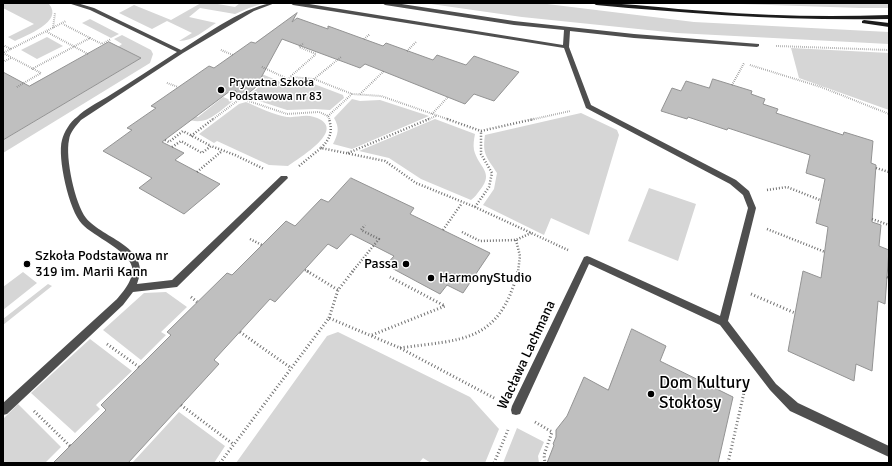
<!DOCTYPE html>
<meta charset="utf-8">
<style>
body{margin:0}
#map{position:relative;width:892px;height:466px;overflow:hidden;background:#fff;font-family:Signika,sans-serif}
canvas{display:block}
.frame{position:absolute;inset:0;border:4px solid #000;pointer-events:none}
</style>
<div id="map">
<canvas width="892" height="466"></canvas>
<div class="frame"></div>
</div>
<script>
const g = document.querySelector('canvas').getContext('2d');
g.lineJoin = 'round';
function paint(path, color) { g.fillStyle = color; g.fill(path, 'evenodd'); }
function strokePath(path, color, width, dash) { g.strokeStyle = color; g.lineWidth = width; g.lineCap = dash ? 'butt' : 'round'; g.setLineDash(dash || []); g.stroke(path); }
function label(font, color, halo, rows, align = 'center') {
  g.font = font + ' Signika,sans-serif'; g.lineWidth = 3; g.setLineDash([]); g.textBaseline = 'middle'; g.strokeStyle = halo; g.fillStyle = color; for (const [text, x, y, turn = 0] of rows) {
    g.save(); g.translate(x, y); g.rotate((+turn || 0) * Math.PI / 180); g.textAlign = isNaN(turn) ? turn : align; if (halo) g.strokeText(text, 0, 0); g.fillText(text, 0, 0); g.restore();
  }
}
paint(new Path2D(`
 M3,3L49,4C64,22 26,35 15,41L8,37L34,24L3,8Z
 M201,3H212L235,7L240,3H264L249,8L235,14L200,8L189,17L216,23C205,30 193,41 179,41L192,33L167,21L152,29L119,13L134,5L171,20Z
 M424,3H539L694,22L889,32V44L677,33L522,17Z
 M711,3H889V8H860Z
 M90,19L119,34L111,38L82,23Z
 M122,35L151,50L153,54L150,63L3,153V138L5,139L141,58L118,47L122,44L114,39Z
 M47,37L63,46L37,59L21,50Z
 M791,48L889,53V110L799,78Z
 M257,72L293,87L297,83L308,87L314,84L343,95L344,98L330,110L315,109L287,110L247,97L260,86L247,80Z
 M223,97L233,101C217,113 205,128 185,118L191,114L198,117Z
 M352,99L360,101L380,100L429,116L352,149L333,144C338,134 340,128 334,118Z
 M246,102C258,107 274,115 287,117C296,118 305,114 314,117C350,128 299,158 288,166L269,165L217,141L214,143L199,134L239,104Z
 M581,113L617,130L619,135L589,235L551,218L544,235L483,205L494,189L497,173C487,157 482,155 485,135Z
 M435,119L475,134C474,139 473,145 474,150C478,167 495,172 480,190C477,194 475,197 471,200L421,179L389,158L359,151Z
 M649,188L696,204L678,261L628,241Z
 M23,272L37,283L3,310V287Z
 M48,284L52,286L3,325V319Z
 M166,292L187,307L161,332L166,335L141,360L103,330L144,293Z
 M338,332L470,397L499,429L485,463H431L423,458L419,463H236L327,336Z
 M90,339L132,371L96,405L100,409L75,433L31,393Z
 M18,404L61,447L45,463H3V419Z
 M179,412L225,446L214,463H132Z
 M517,428L544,442L538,456L539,463H503Z`), '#d6d6d6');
const building = new Path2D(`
 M297,13L292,22L297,18L328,29V26L383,46L386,43L433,60L437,55L466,65L474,56L519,72L494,101L474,94L465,104L365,64L360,68L282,39L256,87L244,97L230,91L162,142L184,153L175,160L220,184L184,214L139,188L152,178L103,151L132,130L127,128L156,108L151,106L209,66L214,68L251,42L255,43Z
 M109,42L141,58L3,140V72L29,86Z
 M713,79L752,91L751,94L765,99L763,104L778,109L776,113L843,135L844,132L873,141L871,163L876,165L872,222L881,225L879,246L889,250L885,304L878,301L872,371L856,364L854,381L788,351L803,271L821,278L828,227L816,223L825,179L806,173L810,155L728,128L727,130L688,117L687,119L661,111L672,88L681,91L686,81L709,88Z
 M351,178L414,208L410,214L490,253L463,293L447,285L440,294L386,265L394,256L351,234L337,249L328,244L275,302L270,299L214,360L219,364L128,463H53L106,410L101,405L171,335L167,332L227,273L232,275L286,221L295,226L321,199L328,202Z
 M632,329L666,346L660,361L733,397L718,463H547L554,445L553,444L556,437V430L567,416L584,377L608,390Z`);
paint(building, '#bfbfbf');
strokePath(building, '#939393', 1);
strokePath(new Path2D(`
 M53,28L55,13
 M47,32L88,54
 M90,38L102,44L111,39
 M364,39L370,34
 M3,45L11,49
 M776,46L889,50
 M221,50L233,55
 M407,51L416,42
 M3,62L11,58
 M750,65L821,87L889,114
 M262,67L288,79L291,77L314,79L352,94L381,96L450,120
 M32,69L90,38L63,24
 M291,76L316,54L299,47L304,43
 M314,79L341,57
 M167,83L178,87
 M732,85L744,63
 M17,87L41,73L3,53L66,21
 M236,91L231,95L287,114L319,112L328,116L330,120
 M360,94L384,71
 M432,114L448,97
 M328,116L352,94
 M212,120L241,98
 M426,120L436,116
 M530,120L570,111`), '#717171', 2, [0.5, 1.5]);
strokePath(new Path2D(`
 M447,119L481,131L534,119
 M191,136L213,119
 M165,140L169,142L183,131L211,146
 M172,147L181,141L202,153L211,146L235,155L264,169
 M321,148C330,139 333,132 329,119
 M348,153L429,119
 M299,166L321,148L385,161L416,183L475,207L568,250
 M876,168L889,172
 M197,172L222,151
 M767,190L787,187L820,200
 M475,207L489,187L492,173L481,154V131
 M872,219L889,225
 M767,229L825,252
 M443,230L462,203
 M462,232L480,241L516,240L531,233
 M250,239L262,245
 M516,240L520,256L518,272
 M305,270L309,272
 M352,272L379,239L361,230L365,225`), '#717171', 2.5, [1, 2]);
strokePath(new Path2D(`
 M307,271L338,290
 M887,277L889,278
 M751,294L795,313
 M191,297L197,302
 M329,318L338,290L353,271
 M240,332L291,368
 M372,335L445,306L390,277
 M107,344L139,367
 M400,348C462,339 499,344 518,271
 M181,405L233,444
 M34,411L70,446
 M535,422L552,432L544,455L545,463
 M220,463L329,318L400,348L496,399
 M494,463L508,430
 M728,463L745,388`), '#717171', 3, [1, 2.5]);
paint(new Path2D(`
 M68,3H77L94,8L181,50C203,36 250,3 275,3L254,11L183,53L81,120C76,126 70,132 69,140C65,157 75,204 86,218C103,239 153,247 137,284L172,280L281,176H287L288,178L177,287L133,292L123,305L7,414L3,415V403L117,299C124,291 134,279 132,267C129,251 93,236 82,224C69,211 57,157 62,140C64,132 70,122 77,117C85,109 97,103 107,97C131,82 154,67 177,52L90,10Z
 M290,3H303L563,45L564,30L514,25L385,5L382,3H395L514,21L634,34L759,44V46L757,47L634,38L570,31L569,47L591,105L736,180L749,191L756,208L728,321L776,384L798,403L889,446V457L790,411L770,390L720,325L589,264L520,414L516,415L512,414L511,410L512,406L584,257L587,256L590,257L720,316L748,208L743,195L730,184L586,108L564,48L293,5Z`), '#4f4f4f');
paint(new Path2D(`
 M593,3C631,3 669,9 706,11C767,16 828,17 889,15V19C791,21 694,14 596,5Z
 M864,20L889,23V27L862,23V21Z`), '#1c1c1c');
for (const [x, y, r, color] of [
 [221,90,4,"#000"],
 [27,264,4,"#000"],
 [406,264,4,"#000"],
 [431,278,4,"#000"],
 [651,394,4,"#000"]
]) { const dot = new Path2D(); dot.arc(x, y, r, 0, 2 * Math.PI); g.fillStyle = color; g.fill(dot); strokePath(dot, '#fff', 1.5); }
label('12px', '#000', '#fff', [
 ["Prywatna Szkoła",229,83],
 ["Podstawowa nr 83",229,97]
], 'left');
label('14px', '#000', '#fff', [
 ["Szkoła Podstawowa nr",35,256],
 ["319 im. Marii Kann",35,272],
 ["Passa",398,264,"right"],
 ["HarmonyStudio",439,278]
], 'left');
label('14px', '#000', '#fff', [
 ["Wacława Lachmana",527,355,-65]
]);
label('17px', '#000', '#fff', [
 ["Dom Kultury",659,384],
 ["Stokłosy",659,404]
], 'left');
</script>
